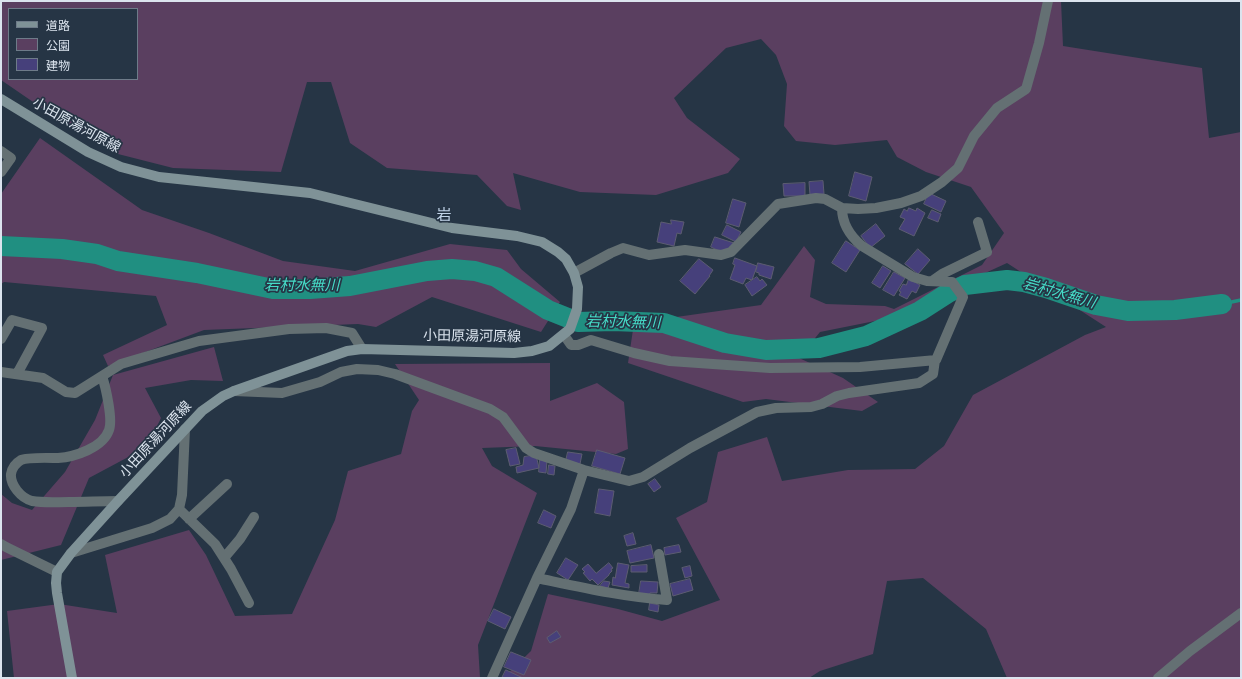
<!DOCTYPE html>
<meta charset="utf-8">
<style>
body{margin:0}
#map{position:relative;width:1242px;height:679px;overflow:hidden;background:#263545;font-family:Roboto,"Noto Sans JP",sans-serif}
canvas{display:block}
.frame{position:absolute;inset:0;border:2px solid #dbe4ee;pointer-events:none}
.legend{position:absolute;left:8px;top:8px;width:130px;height:72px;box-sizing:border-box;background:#263545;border:1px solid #6e7b89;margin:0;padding:5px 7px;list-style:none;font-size:12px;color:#dbe4ee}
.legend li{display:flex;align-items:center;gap:8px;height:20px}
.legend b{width:20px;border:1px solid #6e7b89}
</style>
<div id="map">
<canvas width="1242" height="679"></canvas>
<div class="frame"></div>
<ul class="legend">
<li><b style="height:5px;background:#7f9297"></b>道路</li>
<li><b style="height:11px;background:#5a3f60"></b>公園</li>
<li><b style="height:11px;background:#46407b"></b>建物</li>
</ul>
</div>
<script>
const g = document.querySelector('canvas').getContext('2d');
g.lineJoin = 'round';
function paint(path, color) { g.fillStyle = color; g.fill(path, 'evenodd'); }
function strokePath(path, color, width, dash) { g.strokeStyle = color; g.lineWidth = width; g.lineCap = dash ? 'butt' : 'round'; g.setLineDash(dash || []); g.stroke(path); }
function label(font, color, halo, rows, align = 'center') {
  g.font = font + ' Roboto,"Noto Sans JP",sans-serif'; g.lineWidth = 3.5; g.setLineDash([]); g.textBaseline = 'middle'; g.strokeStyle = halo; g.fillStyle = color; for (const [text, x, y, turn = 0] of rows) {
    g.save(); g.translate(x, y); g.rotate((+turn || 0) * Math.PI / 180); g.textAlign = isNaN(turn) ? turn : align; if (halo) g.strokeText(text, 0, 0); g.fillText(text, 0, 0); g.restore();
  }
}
paint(new Path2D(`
 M1,1H1061L1063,46L1202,68L1209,138L1241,132V678H1007L986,629L923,578L887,581L873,654L820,671L809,678H503L531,651L548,594L618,609L662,621L720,600L676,518L707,502L718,452L767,437L782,481L848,470L915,469L944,446L973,395L1085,335L1106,327L1007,263L885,319L820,332L799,358L843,378L878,402L862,411L766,399L743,402L628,363L634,323L761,305L804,246L815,260L810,297L826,304L885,306L894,309L982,265L1004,233L971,187L926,172L897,157L887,140L835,145L796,141L784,126L787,84L776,55L761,39L726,48L674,98L687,118L740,159L728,173L656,195L580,192L513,173L521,210L507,206L477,175L387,168L350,143L331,82H307L281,172L173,168L118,154L55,117L1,80ZM9,9H137V79H9Z
 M40,138L142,210L209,233L283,261L355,271L450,244L507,250L521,269L560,302L541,332L432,297L376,327L358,324L204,330L108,366L103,355L167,325L156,296L4,282L1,284V194Z
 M214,347L223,381L191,380L145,388L161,418L147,447L89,478L61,545L1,560V494L12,503L32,510L65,472L95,420L113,375Z
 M550,363V401L597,383L624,402L628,449L616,454L535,446L482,448L492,466L537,493L478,645L480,678H14L7,611L59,604L117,613L105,555L189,530L206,555L235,616L292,614L335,520L348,471L401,454L412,411L419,400L395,364Z`), '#5a3f60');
strokePath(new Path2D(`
 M1222,304L1241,300`), '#208f81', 3.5);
strokePath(new Path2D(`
 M1,246L62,249L97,254L118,261L197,273L273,289H310L350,286L427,271L452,269L475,271L496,277L548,310L578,322L613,321L664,323L725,343L766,350L819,348L866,336L920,311L948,293L965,285L1007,280L1024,282L1046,288L1096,305L1128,311L1175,310L1222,304`), '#208f81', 20);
const building = new Path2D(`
 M855,172L872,177L866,201L849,196Z
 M823,181L824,194L810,195L809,182Z
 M805,183V196H784L783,184Z
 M929,193L946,201L941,212L924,204Z
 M733,199L746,203L739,227L726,223Z
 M909,208L916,211L917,208L925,213L914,236L899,229L905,219L900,217L904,209L907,211Z
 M932,210L941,214L938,222L928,218Z
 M671,220L684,222L681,234L677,233L674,246L657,242L661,222L671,224Z
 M876,224L885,236L870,248L861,236Z
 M727,225L741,232L736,242L722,235Z
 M715,237L734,243L730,251L723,253L711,247Z
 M846,241L860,250L846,272L832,263Z
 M918,249L930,260L918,274L905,264Z
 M735,258L757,266L752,280L746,278L743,284L730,279L735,265L733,264Z
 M699,259L713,270L709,276H710L695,294L680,281Z
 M758,263L774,267L771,279L759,275V273L756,272Z
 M883,266L891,271L880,288L872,283Z
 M894,272L905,278L894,296L883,290Z
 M757,277L760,281L762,279L767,285L752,296L745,285Z
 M909,279L920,285L916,293L912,291L907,299L899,295L901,292L899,291L903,284L906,285Z
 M516,448L520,464L510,466L506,450Z
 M597,450L625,458L620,474L592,466Z
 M568,452L582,454L580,464L566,461Z
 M536,455L539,468L517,473L516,467L523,465L524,457Z
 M540,460L547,461L546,473L539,472Z
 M549,465L555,466L554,475L548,474Z
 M655,479L661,487L654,492L648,484Z
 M599,489L614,491L610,516L595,513Z
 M544,510L556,516L551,528L538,523Z
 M633,533L636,544L627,546L624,536Z
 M651,545L654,558L630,563L627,551Z
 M679,545L681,552L665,555L664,548Z
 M566,558L578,565L568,580L557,573Z
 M609,563L613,568L611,569L612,571L609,574V575L598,585L592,579L590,581L583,573L585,572L582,569L588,564L596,573Z
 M618,563L629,565L625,583L629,584V588L612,585L613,577L615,578Z
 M647,565V572H631V566Z
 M690,566L692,576L685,578L682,568Z
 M690,579L693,590L673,596L670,584Z
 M604,581L610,582L608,588L600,586Z
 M641,581L658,582L657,593H650L649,595L639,594Z
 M650,603L659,605L658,612L649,610Z
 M494,609L511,617L505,629L488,621Z
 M557,631L561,637L550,643L547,638Z
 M511,652L531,660L524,675L504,667Z
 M506,670L523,678H502Z`);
paint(building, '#46407b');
strokePath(building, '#5c5c71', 1);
strokePath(new Path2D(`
 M1,151L11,158L1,172
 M574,273L611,253L623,248L649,255L685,250L721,255L731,252L778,204L816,198L825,199L842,208L858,209L876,208L901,203L921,196L942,182L958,168L974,136L997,108L1026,89L1039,43L1048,1
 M932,281L942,274L987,252L978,222
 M564,335L571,345H578L591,340L634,353L670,361L770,368L860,367L936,360L963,297L952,282L927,281L913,277L862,246C850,236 842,223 842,208
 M1,339L12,320L42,328L17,374
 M1,372L43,378L66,392L75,393L102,376C106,388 113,420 109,430C103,448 74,457 58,458C50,458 27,457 21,460C16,463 12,468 11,474C10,485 21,498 32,501C44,503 56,502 69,502C85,502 101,501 118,501
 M102,376L121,364L199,341L289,329L326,328L352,333L362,349
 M234,391L282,393L320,382L341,372L357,369L378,370L395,374L490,409L503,417L526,448L534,453L584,470L629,481L643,477L690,448L757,412L776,408L811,407L822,404L837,396L849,393L919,383L933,374L935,360
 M179,509L215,544L231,569L249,603
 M189,519L227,484
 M1,544L6,547L57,572
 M71,553L152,528L170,519L179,509L182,495L185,429
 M224,558L240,539L254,517
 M537,578C580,587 623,597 667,600L659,554
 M492,678L537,578L571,509L584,470
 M1158,678L1190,651L1241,613`), '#647073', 10);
strokePath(new Path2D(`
 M1,99L88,152L121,167L159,177L310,193L452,228L517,236L542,242L558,252L566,259L574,273L578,287L577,309L570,329L549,346L532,351L514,353L362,349L347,351L234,391L223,396L202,411L118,501L71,553L57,572L56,583L57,593L72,678`), '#7f9297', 10);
label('14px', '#dbe4ee', '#263545', [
 ["小田原湯河原線",76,126,29],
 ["小田原湯河原線",472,337,1],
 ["小田原湯河原線",156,440,-47]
]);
label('15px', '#c2d4e9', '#263545', [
 ["岩",444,216]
]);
label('italic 15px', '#46dcc8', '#263545', [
 ["岩村水無川",302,286],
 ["岩村水無川",1059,294,16],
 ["岩村水無川",623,323,1]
]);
</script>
